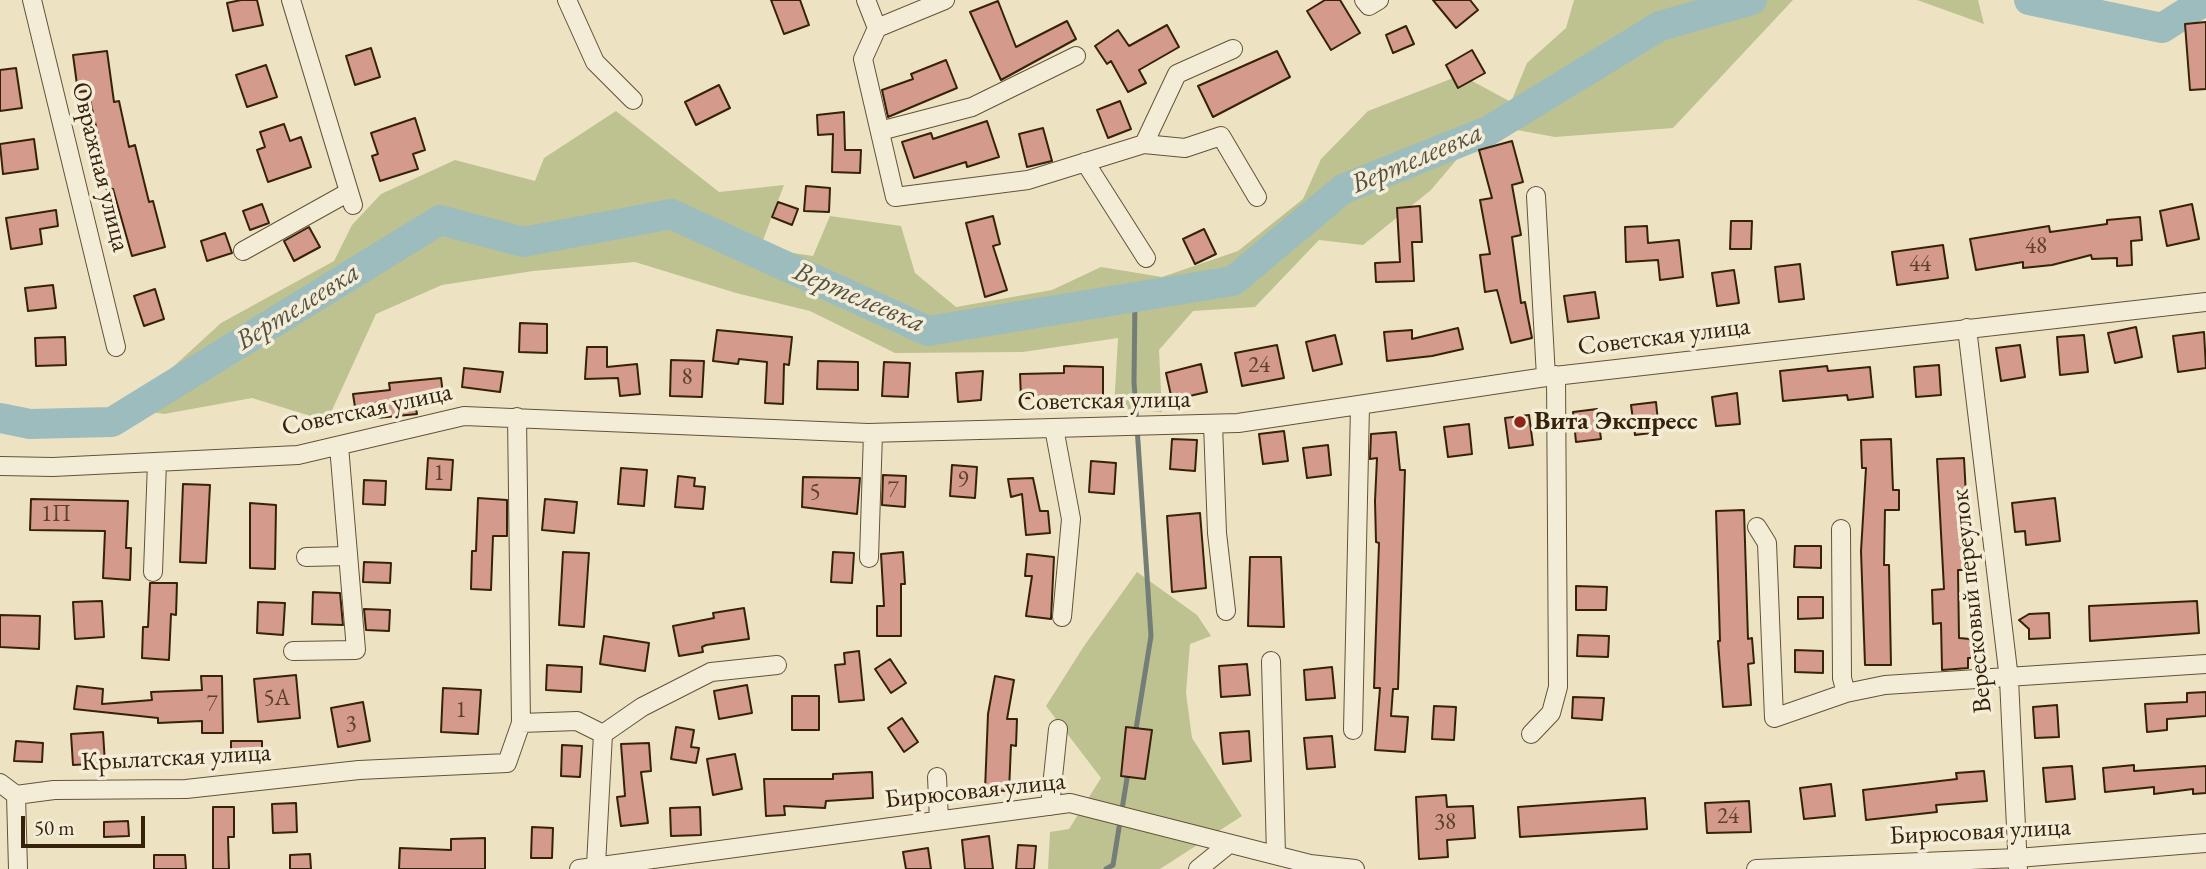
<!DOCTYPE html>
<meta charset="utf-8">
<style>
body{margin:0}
#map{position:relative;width:2206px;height:869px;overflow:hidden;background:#ede3c3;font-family:"EB Garamond",serif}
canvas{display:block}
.scale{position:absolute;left:21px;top:816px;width:124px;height:32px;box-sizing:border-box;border:4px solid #362209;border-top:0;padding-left:9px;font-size:21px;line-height:24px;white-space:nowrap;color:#362209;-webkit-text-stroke:5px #f3edd8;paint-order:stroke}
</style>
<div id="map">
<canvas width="2206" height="869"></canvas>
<div class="scale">50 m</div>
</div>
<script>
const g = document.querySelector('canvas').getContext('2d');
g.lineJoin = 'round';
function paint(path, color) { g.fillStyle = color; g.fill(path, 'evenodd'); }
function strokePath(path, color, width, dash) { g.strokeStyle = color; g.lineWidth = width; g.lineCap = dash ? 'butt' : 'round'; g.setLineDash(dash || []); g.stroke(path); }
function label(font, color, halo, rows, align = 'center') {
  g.font = font + ' "EB Garamond",serif'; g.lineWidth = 7; g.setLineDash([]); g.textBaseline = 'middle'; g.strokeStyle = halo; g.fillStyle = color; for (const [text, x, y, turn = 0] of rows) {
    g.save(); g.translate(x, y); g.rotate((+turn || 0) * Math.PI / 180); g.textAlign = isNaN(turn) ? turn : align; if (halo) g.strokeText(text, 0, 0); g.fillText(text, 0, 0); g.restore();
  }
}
paint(new Path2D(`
 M1574,0H1793L1673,128L1555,137L1506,128L1464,151L1431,190L1363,245L1319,240L1255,307L1193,311L1159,350L1162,412L1114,408L1118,338L1023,352L895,353L810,311L736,293L635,262L533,271L442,285L376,314L327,421L252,398L164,414L146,411L150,388L221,323L334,261L352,225L381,194L455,160L535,181L544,158L616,111L719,192L784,185L760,248L813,256L830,216L901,226L915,273L956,307L1052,290L1101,267L1162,277L1238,251L1303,199L1321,159L1368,111L1461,75L1511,102L1527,63L1566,28Z
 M1917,0H1978L1984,24Z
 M1137,572L1197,615L1211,636L1190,644L1186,693L1192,738L1242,816L1160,869H1048L1050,832L1069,829L1101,778L1046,706L1084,646Z`), '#bdc290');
strokePath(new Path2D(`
 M1135,297L1134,382L1151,636L1135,735
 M1106,869L1113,865L1128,772`), '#747e76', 5);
strokePath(new Path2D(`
 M2029,0L2162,28L2206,0
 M0,418L30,424L112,422L440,220L523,242L671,214L928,331L1233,281L1343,189L1488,131L1660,26L1752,0`), '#9dbcbe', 30);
const building = new Path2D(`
 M241,0H257L263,25L233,31L227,3Z
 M771,0H800L809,25L784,34Z
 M1325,0H1340L1360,33L1331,50L1307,11Z
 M1433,0H1470L1478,10L1456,28Z
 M998,1L1016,47L1067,21L1076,39L1001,80L970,12Z
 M2206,22V89L2190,90L2185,24Z
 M1167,25L1179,47L1139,70L1146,83L1128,92L1111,61L1107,64L1095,46L1118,30L1129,46Z
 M1406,26L1414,44L1393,53L1386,35Z
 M371,48L380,77L355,85L346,56Z
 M1472,50L1485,73L1458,88L1446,65Z
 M107,51L114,102L119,101L129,147L135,145L149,202L153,201L165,247L132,256L113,189L107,190L98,154L102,153L88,91L78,92L73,55Z
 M1277,51L1290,77L1213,117L1198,86Z
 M946,60L957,88L888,117L882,90L913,79L911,74Z
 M266,65L277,97L247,107L236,75Z
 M16,68L22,108L0,111V70Z
 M719,85L730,108L696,125L685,102Z
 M1120,101L1131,129L1108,138L1097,110Z
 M844,112L845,150H861L860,173L832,172L833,134L818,135L817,115Z
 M415,118L425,150L413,154L418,169L380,181L372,156L378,154L371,133Z
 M987,121L999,157L967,167L966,162L914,178L902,142L931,133L933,139Z
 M284,124L290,141L301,137L311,167L268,182L257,150L265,147L260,132Z
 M1043,128L1052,161L1027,167L1019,134Z
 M34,139L38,169L3,174L0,144Z
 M1512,141L1523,182L1512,185L1521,235L1512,237L1521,303L1525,302L1532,338L1511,343L1497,290L1485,292L1480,255L1490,254L1480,200L1492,198L1479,150Z
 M806,186L830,188L829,212L804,211Z
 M778,202L798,209L792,225L772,217Z
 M262,204L269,223L250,230L243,211Z
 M2192,204L2199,239L2167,246L2160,211Z
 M1420,206L1422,242H1412L1414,281L1376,282L1375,263L1400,262L1397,208Z
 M56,210L58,226L40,229L42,244L11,249L6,218Z
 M993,216L1000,244L993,246L1007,290L985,297L966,223Z
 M2140,217L2142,240L2131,241L2132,265L2117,266V258L2092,259L2091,255L2052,265L2023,268V262L1976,270L1970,239L2049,226L2050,232L2107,224V220Z
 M1731,221H1752L1751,249H1730Z
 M1647,226L1648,243L1679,240L1683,277L1660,280L1658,260L1626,262L1625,227Z
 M309,227L320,247L294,261L284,241Z
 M1204,229L1216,254L1195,264L1183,239Z
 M225,233L232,253L207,261L201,241Z
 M1943,245L1948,278L1897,285L1892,252Z
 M1800,264L1804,299L1779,302L1775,267Z
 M1734,270L1739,303L1717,306L1712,273Z
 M53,285L56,308L28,311L25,288Z
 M155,289L164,319L144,326L134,296Z
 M1595,292L1599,318L1568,322L1564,296Z
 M520,323L547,324V353L519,352Z
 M2136,327L2142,357L2115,363L2108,333Z
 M1458,328L1463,349L1432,356L1387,361L1384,332L1412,330V339Z
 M717,330L792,337L789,365L784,364L783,404L765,403L767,362L739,359L738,364L713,361Z
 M2204,332L2206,368L2178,372L2173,336Z
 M1335,335L1342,364L1313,371L1306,342Z
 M2084,335L2088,372L2060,375L2057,337Z
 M65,337L66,365L36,366L35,338Z
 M1277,345L1284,378L1242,386L1235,353Z
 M2020,345L2025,377L2001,381L1996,348Z
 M587,347H607V367L637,364L640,394L620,396L618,378L585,379Z
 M671,360L704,361L702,397L670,396Z
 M818,361L858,362V390L817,389Z
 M884,362L910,363L908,397L882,396Z
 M1201,364L1207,392L1172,400L1166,373Z
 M1939,365L1941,395L1916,397L1914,367Z
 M1064,366L1103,367V399L1021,398L1020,374L1064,373Z
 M1827,366L1828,371L1870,367L1873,397L1848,400L1847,395L1783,401L1780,371Z
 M464,368L503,372L500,392L462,387Z
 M983,371L981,400L958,402L956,373Z
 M441,378L444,402L415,404L417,414L357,420L353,394L390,390L389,383Z
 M1737,393L1740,424L1716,426L1712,397Z
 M1656,402L1659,432L1635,435L1631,405Z
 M1597,409L1601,439L1576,442L1573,412Z
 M1529,415L1533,445L1509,448L1505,418Z
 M1469,424L1472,454L1448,457L1444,427Z
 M1284,431L1288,461L1263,464L1259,434Z
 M1396,432L1400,470H1405L1398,689H1393L1391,716L1408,717L1405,752L1375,750L1380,688H1374L1379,543L1376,542L1375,501L1377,458L1370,459L1371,434Z
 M1172,439L1197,440L1195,471L1170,469Z
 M1891,439L1893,490H1899V510H1885L1884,565H1889L1891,665H1865L1861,551L1866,468H1862L1861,440Z
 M1328,445L1331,475L1307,478L1303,448Z
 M428,458L453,460L451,490L426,489Z
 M1964,458L1970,570H1958L1959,638L1981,640L1982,658H1968V668L1942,670L1941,623L1933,624L1932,590L1944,589L1937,459Z
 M1091,461L1116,463L1114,494L1089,492Z
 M952,465L977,467L975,498L950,496Z
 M621,468L647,470L644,506L618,504Z
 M883,475L906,476L905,507L882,505Z
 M678,476L695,478L694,486L705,487L703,509L675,507Z
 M803,477L860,478L857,514L802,507Z
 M1033,478L1040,511H1048L1050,533L1026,535L1022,494L1011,497L1008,479Z
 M364,480L386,481L385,505L363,504Z
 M183,484L210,485L206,563L180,562Z
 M478,498L507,500V536H493L491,590L471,589L472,551H476Z
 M2055,498L2060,541L2026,545L2025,531L2015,532L2012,503Z
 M31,499L128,501L126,548H131L130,580L103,578L105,531L30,530Z
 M545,499L577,502L574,533L542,530Z
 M250,503L276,505L275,569L250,568Z
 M1744,510L1748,639L1752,638L1754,663L1748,664L1751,705L1723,707L1718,641H1720L1716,511Z
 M1200,513L1206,588L1172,592L1167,516Z
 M1795,546H1821V568L1794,567Z
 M563,552L589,553L584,627L559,625Z
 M833,552L854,553L852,583L831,582Z
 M903,552L905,584H901V636H877V606H884L881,554Z
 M1027,554L1054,557L1051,619L1026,616L1032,576H1025Z
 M1250,557H1281L1284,627L1248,626Z
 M364,562L391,563L390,583L363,582Z
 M150,583H177L176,615L171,614L169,660L142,658L143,627H148Z
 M1576,586L1607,587L1606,610H1576Z
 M313,592L340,593L343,625L312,624Z
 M1798,597H1823V618L1798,619Z
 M102,601L104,637L75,639L73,602Z
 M2197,601L2199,633L2090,641L2089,606Z
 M258,602L285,603L283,635L257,633Z
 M744,608L749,639L706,645L702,647L703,652L679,656L673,626L714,618L713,613Z
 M364,609L390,610L389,631L366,630Z
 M2049,613L2050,638L2029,639V629L2019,620L2029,614Z
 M0,615L40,616L39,649L0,647Z
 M1578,635L1609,636L1608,657L1577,656Z
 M604,636L649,643L645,671L600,664Z
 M1795,650L1823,651V673L1795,672Z
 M859,651L864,700L839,702L835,665L845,664L844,653Z
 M890,659L906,683L891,693L875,669Z
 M1247,664L1250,695L1221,697L1219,666Z
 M547,665L582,667L581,692L546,690Z
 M1332,667L1335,698L1306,700L1304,670Z
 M296,675L300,718L258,722L254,679Z
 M201,676H222L223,733H202V721L158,723V718L74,709L77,686L103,689L102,704L152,700L151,692L202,690Z
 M995,676L1014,680L1007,719H1017L1016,746L1011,745L1009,791L985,790L988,714Z
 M747,685L752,713L719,719L714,691Z
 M443,688L481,690L478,734L441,732Z
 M2206,692V716L2167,719V730L2147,732L2145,704L2187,702V693Z
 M792,696H819V730H792Z
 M1573,697L1604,698L1602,720L1572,718Z
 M363,702L370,741L338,747L331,708Z
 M2057,705L2059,737L2035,738L2033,707Z
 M1434,706L1456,707L1454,740L1432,739Z
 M902,718L918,742L904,752L888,728Z
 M676,727L694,730L691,747L699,748L696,763L671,759Z
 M1126,727L1152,730L1145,779L1121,776Z
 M1249,731L1251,761L1223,764L1220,733Z
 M103,732L105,763L73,765L71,734Z
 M1332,736L1335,767L1307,769L1304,738Z
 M16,741L43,743L42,762L14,761Z
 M231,741H262V759H231Z
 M649,743L651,771L641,772L648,823L621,826L617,797L625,796L621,744Z
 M562,745L582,746L580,777L561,776Z
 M735,754L742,789L713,795L707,759Z
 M2134,765V771L2206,766V793L2193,794V789L2154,794V787L2105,792L2103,768Z
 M2072,766L2075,799L2046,802L2043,768Z
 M1984,771L1987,801L1936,805L1937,812L1866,820L1863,790L1957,779L1956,773Z
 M872,772L873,798L826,801L825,808L784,806L785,815L766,816L764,779H833V774Z
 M1831,784L1835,816L1804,819L1800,788Z
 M1446,795L1447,807L1473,806L1475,838L1447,840L1448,857L1419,859L1416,797Z
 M1645,798L1647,829L1520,837L1518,807Z
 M1749,801L1751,832L1707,833L1705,803Z
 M296,803L297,832L273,833L272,804Z
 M213,807H234V837H228L229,869H213Z
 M700,807L701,835L671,836L670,808Z
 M128,821L129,836L104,837V822Z
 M532,827L553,828L552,858H531Z
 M989,836L993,869H965L962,840Z
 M485,838V869H399L400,848L451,850V839Z
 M1018,845L1036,846L1034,869H1016Z
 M928,848L931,869H906L903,852Z
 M310,854L311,869H290V855Z
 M154,855H185L186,869H154Z`);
paint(building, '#d49a8c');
strokePath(building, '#362209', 2);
const minor = new Path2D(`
 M32,0L116,347
 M291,0L353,205
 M567,0L595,62L633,100
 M866,0L877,28L863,59L895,197L1028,180L1144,144L1177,74L1233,49
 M1364,0L1369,6L1379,0
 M877,28L945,0
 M880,131L972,107L1076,56
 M1144,144L1185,148L1221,136L1257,197
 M1085,162L1146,258
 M1536,196L1546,377
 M243,251L349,192
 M1967,328L2009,679L2018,869
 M517,417L521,723
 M1213,424L1217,533L1226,611
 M1054,428L1071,519L1062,617
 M0,466L53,467L298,455L464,416L868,433L1238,423L1546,377L2206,302
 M1757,527L1767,543L1774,718L1846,693
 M1841,529L1842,678L1846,693L1885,685L2206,664
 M306,557L348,556
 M869,558L873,433
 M153,572L157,462
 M293,651L356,650L339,446
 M1271,661L1276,855
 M1353,730L1360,406
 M1531,734L1551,713L1558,687L1556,375
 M937,777L939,820
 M0,783L16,795L54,790L186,789L359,770L507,763L521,723L577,721L603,734
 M16,795L18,869
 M1050,806L1058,729
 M596,865L603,734L642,707L711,672L777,665
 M579,869L1070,803L1310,864L1355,869
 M1198,869L1229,844
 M1756,869L2017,858L2206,843`);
strokePath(minor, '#645238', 20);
strokePath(minor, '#f3edd8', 18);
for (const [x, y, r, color] of [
 [1520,422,7,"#8f2418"]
]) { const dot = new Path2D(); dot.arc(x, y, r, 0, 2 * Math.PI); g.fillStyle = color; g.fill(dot); strokePath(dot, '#f3edd8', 2.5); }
label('23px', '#5e402a', null, [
 ["48",2036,247],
 ["44",1920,265],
 ["24",1259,366],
 ["8",687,378],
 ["1",439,474],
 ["9",963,481],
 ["7",893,491],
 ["5",815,493],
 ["1П",56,515],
 ["5А",277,699],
 ["7",212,705],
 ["1",461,711],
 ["3",351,725],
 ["24",1728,817],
 ["38",1445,823]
]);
label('26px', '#362209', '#f3edd8', [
 ["Овражная улица",100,167,76],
 ["Советская улица",1664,337,-7],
 ["Советская улица",1104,401,-1],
 ["Советская улица",367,410,-12],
 ["Вересковый переулок",1972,601,-96],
 ["Крылатская улица",176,758,-3],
 ["Бирюсовая улица",975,791,-6],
 ["Бирюсовая улица",1980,832,-3]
]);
label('bold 26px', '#362209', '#f3edd8', [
 ["Вита Экспресс",1534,422]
], 'left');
label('italic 28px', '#55503f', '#f3edd8', [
 ["Вертелеевка",1417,159,-23],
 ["Вертелеевка",859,298,23],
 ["Вертелеевка",298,307,-32]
]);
</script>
